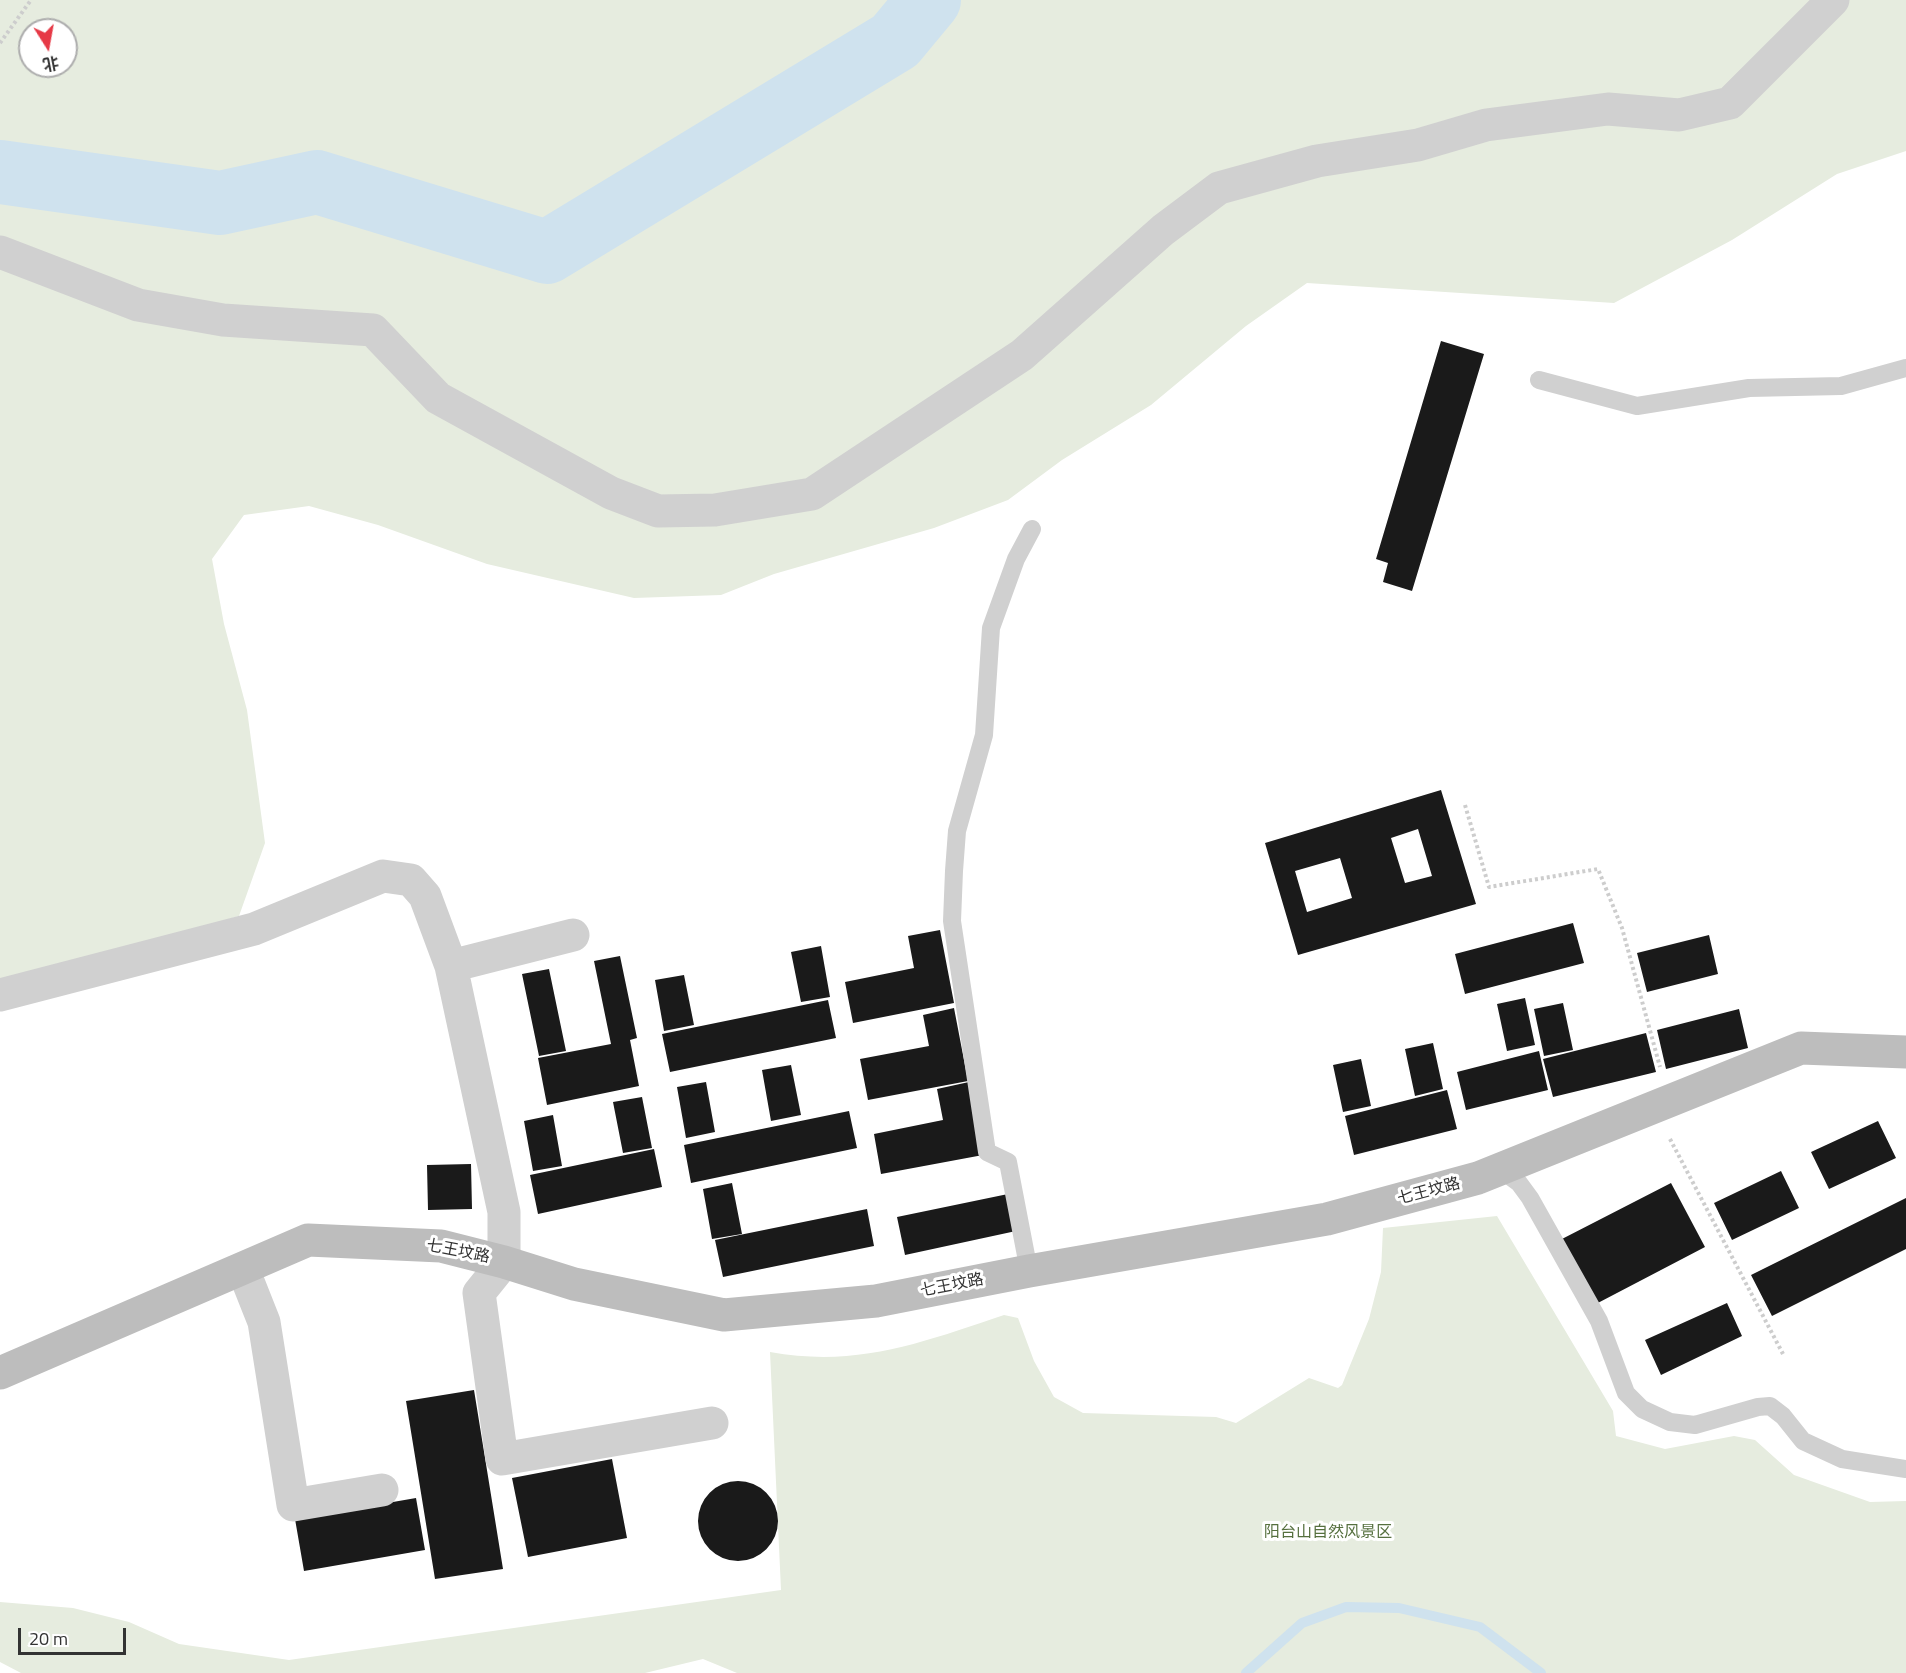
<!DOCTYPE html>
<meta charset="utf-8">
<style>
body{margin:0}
#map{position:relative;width:1906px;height:1673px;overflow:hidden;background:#fff;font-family:"Titillium Web","Noto Sans SC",sans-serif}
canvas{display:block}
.north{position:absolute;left:18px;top:18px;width:60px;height:60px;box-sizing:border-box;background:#fff;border:2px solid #adadad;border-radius:50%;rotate:169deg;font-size:16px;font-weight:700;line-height:24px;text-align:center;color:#333}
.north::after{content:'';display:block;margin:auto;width:21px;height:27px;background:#e63946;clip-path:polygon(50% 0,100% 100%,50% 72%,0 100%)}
.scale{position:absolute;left:18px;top:1628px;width:108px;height:27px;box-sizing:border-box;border:3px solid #333;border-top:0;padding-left:8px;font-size:18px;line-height:21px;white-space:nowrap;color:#333;-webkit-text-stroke:4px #fff;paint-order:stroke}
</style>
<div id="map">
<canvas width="1906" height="1673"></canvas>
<div class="north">北</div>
<div class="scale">20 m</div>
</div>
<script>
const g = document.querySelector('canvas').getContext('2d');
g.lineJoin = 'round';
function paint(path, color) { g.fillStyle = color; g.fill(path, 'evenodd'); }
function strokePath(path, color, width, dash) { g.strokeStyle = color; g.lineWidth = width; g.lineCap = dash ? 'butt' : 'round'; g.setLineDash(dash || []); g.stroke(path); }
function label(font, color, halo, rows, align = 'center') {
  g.font = font + ' "Titillium Web","Noto Sans SC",sans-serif'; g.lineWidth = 6; g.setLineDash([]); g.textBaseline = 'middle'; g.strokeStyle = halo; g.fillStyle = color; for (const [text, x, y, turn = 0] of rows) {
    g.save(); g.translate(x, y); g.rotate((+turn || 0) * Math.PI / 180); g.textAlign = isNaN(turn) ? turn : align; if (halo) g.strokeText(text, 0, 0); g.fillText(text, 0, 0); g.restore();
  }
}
paint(new Path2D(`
 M0,0H1906V151L1837,174L1732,240L1614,303L1307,283L1246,326L1151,405L1062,460L1008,500L934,528L774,574L721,595L634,598L487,564L378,525L309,506L244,515L212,559L224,624L247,710L265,843L239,916L0,986ZM30,30H66V66H30Z
 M1497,1216L1613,1411L1616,1436L1665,1449L1734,1436L1755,1440L1794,1475L1870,1502L1906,1501V1673H737L703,1659L645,1673H21L0,1662V1602L73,1608L129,1622L179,1644L289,1660L781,1590L770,1352C858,1368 923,1342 1004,1315L1018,1318L1034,1361L1054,1397L1083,1413L1216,1417L1236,1423L1309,1378L1338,1388L1342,1385L1369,1319L1381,1272L1383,1228Z`), '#e6ecdf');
strokePath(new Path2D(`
 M1246,1673L1302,1623L1346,1607L1399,1608L1480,1627L1541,1673`), '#cfe2ee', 10);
strokePath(new Path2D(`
 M0,172L220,203L317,182L547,252L895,41L929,0`), '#cfe2ee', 64);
paint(new Path2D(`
 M1441,341L1484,354L1412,591L1383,582L1388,563L1376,559Z
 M1441,790L1476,904L1298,955L1265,843ZM1418,829L1432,876L1405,883L1391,838ZM1340,858L1352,898L1307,912L1295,871Z
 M1573,923L1584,963L1465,994L1455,954Z
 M940,930L954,1003L853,1023L845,982L914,968L908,936Z
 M1709,935L1718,974L1647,992L1637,953Z
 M821,946L830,997L801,1002L791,952Z
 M620,956L637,1038L630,1040L639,1086L547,1105L538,1058L611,1044L594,961Z
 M549,969L566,1051L539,1056L522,974Z
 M684,975L694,1025L664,1031L655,980Z
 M1525,998L1535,1045L1507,1051L1497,1004Z
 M828,1000L836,1038L670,1072L662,1034Z
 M1563,1003L1573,1050L1544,1056L1534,1009Z
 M954,1008L968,1081L868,1100L860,1059L929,1046L923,1015Z
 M1739,1009L1748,1048L1666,1069L1657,1030Z
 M1646,1033L1656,1072L1553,1097L1543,1059Z
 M1433,1043L1443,1089L1415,1096L1405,1049Z
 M1539,1051L1548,1090L1466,1110L1457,1072Z
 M1361,1059L1371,1106L1343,1112L1333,1065Z
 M791,1065L801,1115L771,1121L762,1070Z
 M706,1082L715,1132L686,1138L677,1087Z
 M969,1082L983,1155L881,1174L874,1134L943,1120L937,1089Z
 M1447,1090L1457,1129L1354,1155L1345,1116Z
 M642,1097L652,1148L623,1153L613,1102Z
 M849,1111L857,1148L691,1183L684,1145Z
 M553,1115L562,1166L533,1171L524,1121Z
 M1878,1121L1896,1158L1829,1189L1811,1152Z
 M654,1149L662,1187L538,1214L530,1175Z
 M471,1164L472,1209L428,1210L427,1165Z
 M1781,1171L1799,1208L1732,1240L1714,1203Z
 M732,1183L742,1234L712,1239L703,1189Z
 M1671,1183L1705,1247L1594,1305L1560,1240Z
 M1008,1194L1016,1231L905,1255L897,1217Z
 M1906,1198V1249L1772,1316L1751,1275Z
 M867,1209L874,1246L723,1277L715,1240Z
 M1727,1303L1742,1336L1661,1375L1645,1340Z
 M474,1390L503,1569L435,1579L406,1401Z
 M612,1459L627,1538L528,1557L512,1478Z
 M698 1521a40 40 0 1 1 80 0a40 40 0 1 1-80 0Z
 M416,1498L425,1550L304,1571L295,1519Z`), '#1a1a1a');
strokePath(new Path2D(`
 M0,43L31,0
 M1465,805L1489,887L1598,869L1622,928L1660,1067
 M1670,1139L1783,1354`), '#cdcdcd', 4, [3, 3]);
strokePath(new Path2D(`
 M1539,380L1637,406L1749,388L1841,386L1906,368
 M1500,1169L1519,1183L1530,1198L1599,1321L1626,1393L1642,1409L1670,1422L1695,1425L1758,1407L1770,1406L1783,1416L1803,1441L1842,1459L1906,1469
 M1029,1271L1008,1162L987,1152L952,921L954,871L957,831L984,735L991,628L1016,559L1032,529`), '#d0d0d0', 18);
strokePath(new Path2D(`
 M0,252L138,305L223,320L373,330L438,398L611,493L658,511L715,510L812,494L1022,355L1163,230L1219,188L1317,161L1418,145L1486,125L1608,109L1679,115L1730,103L1833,0
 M451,966L573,935
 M0,995L254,929L383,876L411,880L425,896L451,966L504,1212V1262L479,1293L502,1459L712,1423
 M243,1269L264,1322L293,1505L382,1490`), '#d0d0d0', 33);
strokePath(new Path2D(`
 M0,1373L308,1240L441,1246L504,1262L574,1284L724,1315L876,1301L1029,1271L1327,1219L1478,1178L1801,1048L1906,1052`), '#bdbdbd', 33);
label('16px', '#333', '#fff', [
 ["七王坟路",1429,1192,-15],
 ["七王坟路",458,1252,11],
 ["七王坟路",952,1286,-11]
]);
label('16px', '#56703f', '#fff', [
 ["阳台山自然风景区",1328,1533]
]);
</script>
